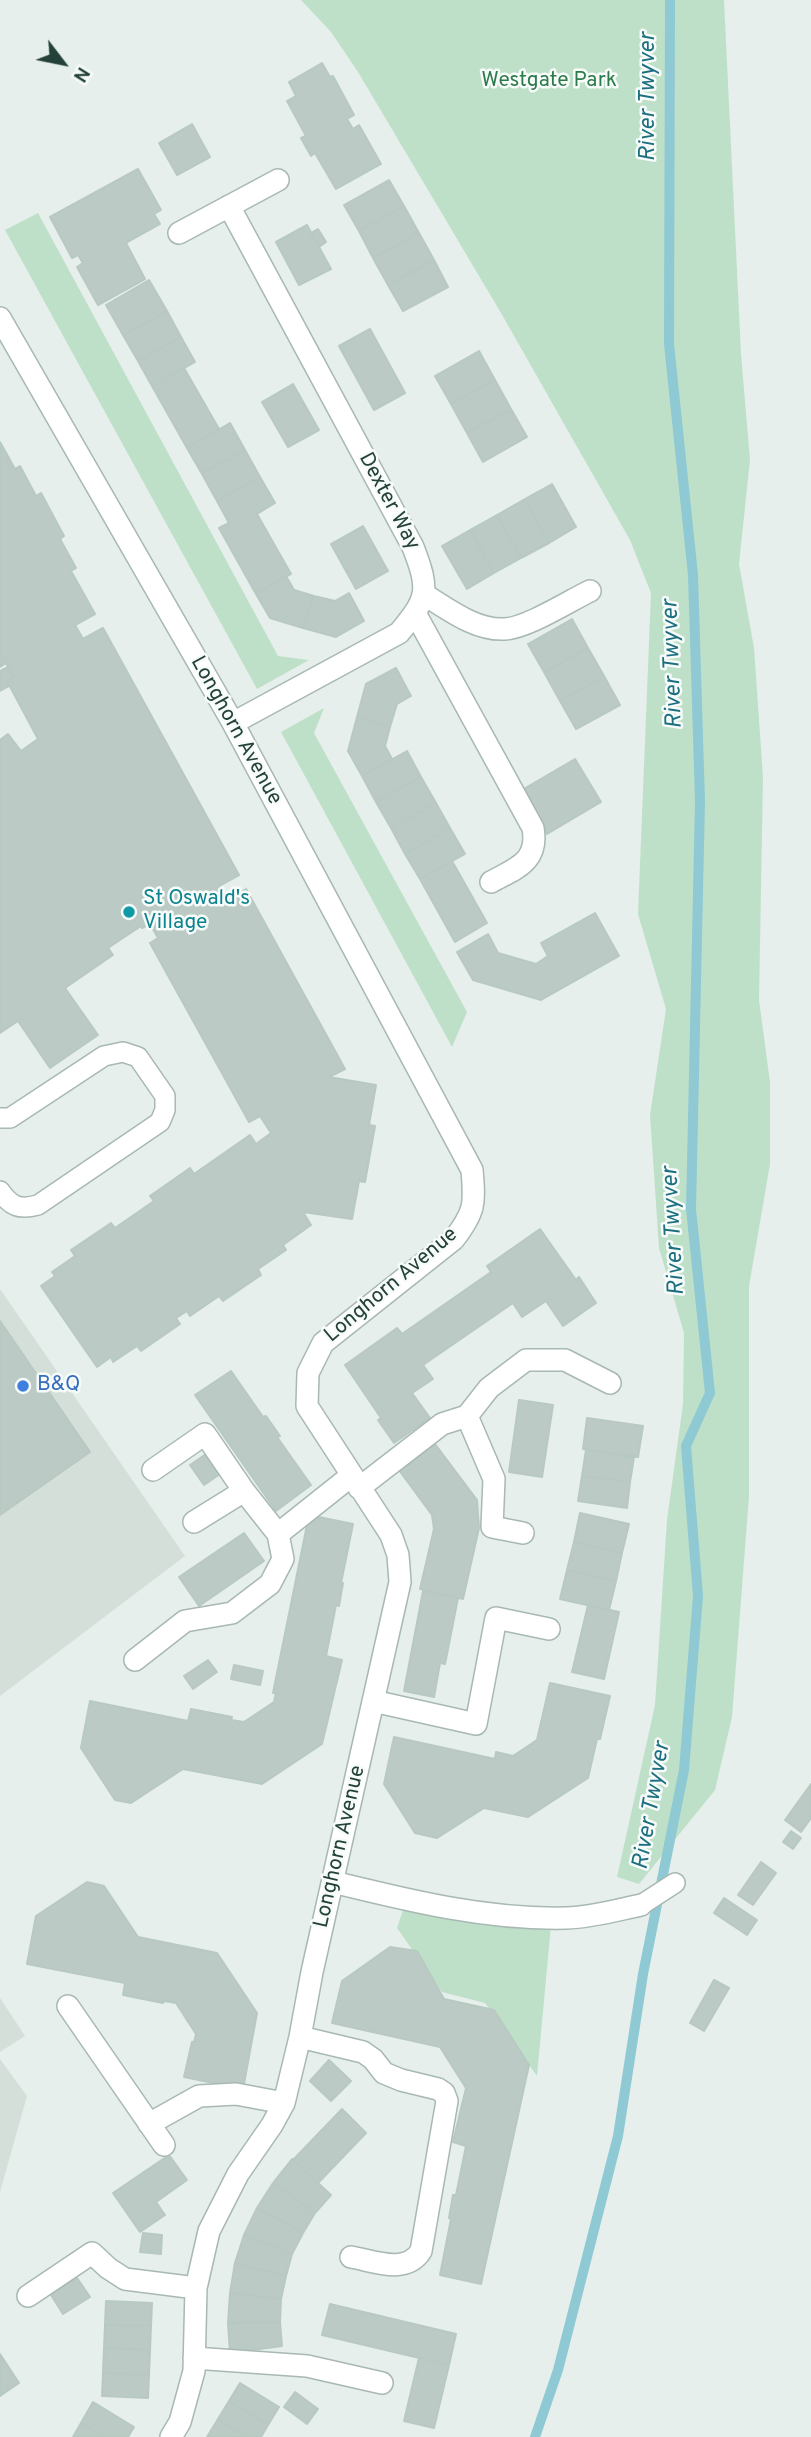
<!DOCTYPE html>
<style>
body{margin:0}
#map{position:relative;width:811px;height:2437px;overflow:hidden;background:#e6efeb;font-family:Overpass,sans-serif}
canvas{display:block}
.north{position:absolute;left:28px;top:28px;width:70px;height:70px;-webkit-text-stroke:5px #f7fbf9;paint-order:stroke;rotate:122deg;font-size:19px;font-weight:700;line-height:28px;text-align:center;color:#24423a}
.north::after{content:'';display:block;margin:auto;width:24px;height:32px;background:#24423a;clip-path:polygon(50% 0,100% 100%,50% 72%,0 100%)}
</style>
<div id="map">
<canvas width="811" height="2437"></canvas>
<div class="north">N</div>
</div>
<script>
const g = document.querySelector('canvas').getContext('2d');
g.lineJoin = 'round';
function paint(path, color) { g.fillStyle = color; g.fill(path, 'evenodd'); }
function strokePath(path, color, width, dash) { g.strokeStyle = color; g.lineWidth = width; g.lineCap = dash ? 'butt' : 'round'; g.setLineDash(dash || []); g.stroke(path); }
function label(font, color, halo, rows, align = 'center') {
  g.font = font + ' Overpass,sans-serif'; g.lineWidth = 5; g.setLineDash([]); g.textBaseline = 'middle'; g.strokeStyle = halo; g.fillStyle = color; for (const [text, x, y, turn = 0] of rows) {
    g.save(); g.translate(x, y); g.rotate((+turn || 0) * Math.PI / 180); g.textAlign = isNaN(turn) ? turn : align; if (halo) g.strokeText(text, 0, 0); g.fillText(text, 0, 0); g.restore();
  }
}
paint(new Path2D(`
 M0,1289L185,1556L0,1696Z
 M0,1998L25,2036L0,2052Z
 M0,2059L27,2096L0,2192Z`), '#d4dfda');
paint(new Path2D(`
 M301,0H724L741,354L750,460L739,564L754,648L763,777L759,1000L770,1082V1164L749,1286V1496L732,1717L715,1790L639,1884L617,1877L655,1705L667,1520L683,1404L684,1333L659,1248L650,1115L666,1009L638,914L651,593L630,540L501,313L358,72L331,32Z
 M38,213L278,656L309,660L257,689L5,230Z
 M324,708L314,733L467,1012L452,1047L281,732Z
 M403,1910L483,1924L551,1925L537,2076L485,2003L442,1992L397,1928Z`), '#bfe0c8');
strokePath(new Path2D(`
 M535,2437L558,2370L618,2136L643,1974L684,1770L698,1596L686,1446L710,1393L691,1209L700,801L693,575L669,344L670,0`), '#8ec9d4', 10);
const building = new Path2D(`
 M322,63L330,77L333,76L354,115L347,119L353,129L359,125L381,164L336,189L315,153L311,156L301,138L306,136L287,101L296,96L289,82Z
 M192,124L210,157L177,175L159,143Z
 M138,169L161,210L154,214L160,224L126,243L145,279L98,305L77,267L83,263L78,255L72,258L50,217Z
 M389,180L404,206L359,231L344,205Z
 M404,206L419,233L373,258L359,231Z
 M307,225L331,269L299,285L276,242Z
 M318,229L326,242L319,247L311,233Z
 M419,233L434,260L388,285L373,258Z
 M434,260L448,287L403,311L388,285Z
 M149,280L167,311L123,335L106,305Z
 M167,311L181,337L138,361L123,335Z
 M370,329L405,393L374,410L339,346Z
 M181,337L195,362L152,386L138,361Z
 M479,351L495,380L451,404L435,376Z
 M184,368L219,429L187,448L152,386Z
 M495,380L511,409L467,433L451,404Z
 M293,384L319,430L288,447L262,402Z
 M511,409L527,437L483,462L467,433Z
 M230,423L245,450L202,474L187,448Z
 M0,442L15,469L20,466L36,496L41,493L64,536L60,539L76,568L71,571L95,614L75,625L83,639L103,628L239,875L219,886L227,900L246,889L345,1069L329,1077L376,1085L369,1125L375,1126L365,1182L359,1181L352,1219L303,1212L311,1225L283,1245L286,1250L258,1269L261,1275L223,1301L219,1296L190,1316L187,1311L176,1318L180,1324L141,1351L137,1346L113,1362L111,1357L97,1367L41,1286L55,1276L52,1272L75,1256L71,1250L111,1223L115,1228L154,1201L150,1196L190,1168L194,1174L250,1135L256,1144L271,1133L260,1116L249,1122L150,943L158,938L150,924L142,928L141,926L108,948L113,955L65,988L98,1035L50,1068L18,1021L0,1033V740L8,734L21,751L38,739L7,681L14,677L6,663L0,667Z
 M245,450L260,477L217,501L202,474Z
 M260,477L275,503L257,514L291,574L256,594L219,528L229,523L217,501Z
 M552,484L576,527L549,543L525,499Z
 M525,499L549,543L521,558L497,515Z
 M497,515L521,558L494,573L470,530Z
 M363,526L388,571L356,589L331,544Z
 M470,530L494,573L467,589L442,546Z
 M286,576L294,590L314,596L303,628L270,618L256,594Z
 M349,593L364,621L336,637L303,628L314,596L335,601Z
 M572,619L588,648L544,672L528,644Z
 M588,648L604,676L560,701L544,672Z
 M8,667L14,677L7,681L9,686L0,691V671Z
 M396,668L411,696L397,704L390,727L357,717L366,684Z
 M604,676L620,705L576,729L560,701Z
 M357,717L390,727L385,746L392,759L362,776L348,751Z
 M407,751L421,777L376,802L362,776Z
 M575,759L601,802L547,834L522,790Z
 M421,777L436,803L391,828L376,802Z
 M436,803L450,828L405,854L391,828Z
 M450,828L465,854L420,879L405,854Z
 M452,861L487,923L455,942L420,879Z
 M595,913L619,956L541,1000L473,980L457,952L488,934L498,953L536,964L548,956L541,943Z
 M540,1229L576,1280L579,1277L596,1303L563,1326L546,1301L522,1317L513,1303L423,1365L433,1379L412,1393L430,1418L394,1443L378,1420L381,1418L345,1365L397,1328L402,1334L491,1272L487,1266Z
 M0,1321L90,1452L0,1515Z
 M231,1371L263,1417L266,1416L280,1436L277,1437L311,1485L276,1511L195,1395Z
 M519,1400L553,1405L542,1477L509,1472Z
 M587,1418L643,1426L638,1457L583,1449Z
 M432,1440L477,1500L479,1528L463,1599L420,1589L434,1529L432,1515L396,1466Z
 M586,1450L634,1457L630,1482L582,1476Z
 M209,1452L223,1472L204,1485L190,1465Z
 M582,1476L630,1482L627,1508L578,1501Z
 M580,1513L629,1524L622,1553L574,1542Z
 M309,1515L353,1524L341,1583H343L339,1606L336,1605L326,1656L342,1660L322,1744L262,1784L183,1769L131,1803L115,1800L81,1748L90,1701L188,1721L191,1709L232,1717L231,1720L244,1722L274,1702L276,1693H273Z
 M244,1533L264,1561L199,1606L179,1577Z
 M574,1542L622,1553L616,1581L567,1570Z
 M567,1570L616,1581L609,1610L560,1599Z
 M423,1591L458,1598L445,1664L440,1663L434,1697L404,1691Z
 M588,1605L619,1612L604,1679L572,1672Z
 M208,1660L217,1672L193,1689L184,1676Z
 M234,1665L263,1671L260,1685L231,1679Z
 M550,1683L610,1696L600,1739H597L588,1778L528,1817L484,1808L437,1838L415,1833L384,1784L394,1737L495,1759L496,1752L513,1756L537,1740Z
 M811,1784V1818L801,1832L785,1820Z
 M791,1831L801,1838L793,1849L783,1842Z
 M761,1862L776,1873L753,1905L738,1895Z
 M87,1882L104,1886L138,1937L217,1953L257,2013L243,2089L184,2077L192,2042H194L196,2034L176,2003L164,2001L163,2003L123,1995L125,1983L27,1964L36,1916Z
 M724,1898L757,1920L747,1935L714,1913Z
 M390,1947L417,1951L444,1999L494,2010L529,2065L481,2284L440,2275L451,2219L449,2218L453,2195H456L466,2146L453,2142L466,2088L440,2047L332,2023L342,1981Z
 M714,1980L729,1988L704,2031L690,2023Z
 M329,2060L351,2081L331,2101L310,2081Z
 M342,2109L366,2133L318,2183L293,2160Z
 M169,2155L187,2180L156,2202L165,2215L140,2232L113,2193Z
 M292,2159L331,2195L315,2213L273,2183Z
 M273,2183L315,2213L303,2233L257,2208Z
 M257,2208L303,2233L292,2254L244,2235Z
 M143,2233L162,2235L161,2254L140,2252Z
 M244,2235L292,2254L286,2276L235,2263Z
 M235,2263L286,2276L281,2299L230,2293Z
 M77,2278L90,2297L63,2314L51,2295Z
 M230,2293L281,2299L280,2322L228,2323Z
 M106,2301L152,2303L151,2326L105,2325Z
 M330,2304L456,2334L449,2365L322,2335Z
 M280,2322L282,2346L230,2353L228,2323Z
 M105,2325L151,2326L150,2350L104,2348Z
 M104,2348L150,2350L149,2375L103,2373Z
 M0,2354L19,2383L0,2396Z
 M419,2358L449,2365L434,2428L404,2421Z
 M103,2373L149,2375L148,2398L102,2396Z
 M240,2383L279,2407L268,2425L229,2401Z
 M295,2392L318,2409L307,2424L284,2407Z
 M229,2401L268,2425L261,2437H246L218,2419Z
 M93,2402L134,2427L128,2437H105L81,2423Z
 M218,2419L246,2437H207Z
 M81,2423L105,2437H73Z`);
paint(building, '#bbcac4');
strokePath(building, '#b8c9c2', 2);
const service = new Path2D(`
 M0,1118H10L104,1056L123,1052L138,1057L165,1096V1110L160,1122L38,1205C20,1210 11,1207 0,1191
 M641,1905L675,1883`);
const minor = new Path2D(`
 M229,206L413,547C430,591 428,598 399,633L233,723
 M179,233L278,180
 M0,318L233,723L472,1170C475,1204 475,1212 454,1239L323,1343L308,1373L307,1406L391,1535L398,1555L400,1582L312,1972L300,2037L284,2103L272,2125L238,2174L209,2231L196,2288L194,2371L180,2422L171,2437
 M425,595C448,609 476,631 505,629C527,628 569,601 590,591
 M415,613L533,828C539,862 516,868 491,882
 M467,1416L494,1479L492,1527L523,1533
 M153,1470L205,1434L244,1491L278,1534
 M359,1488L442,1424L467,1416L489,1388L526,1360H565L610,1383
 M194,1522L244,1491
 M135,1660L185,1621L232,1613L270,1584L283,1559L278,1534L351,1476
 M373,1701L476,1724L496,1618L549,1629
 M333,1882C410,1901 488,1920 567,1918C592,1917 617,1910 641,1905
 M68,2006L164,2145
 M300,2037L363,2052L373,2059L384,2073L401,2080L438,2089L444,2093L447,2101L421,2251C406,2275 374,2261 351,2257
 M149,2124L199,2096L236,2094L284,2103
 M28,2296L92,2253L108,2268L125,2279L196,2288
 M194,2358L307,2366L382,2383`);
strokePath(service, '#a8b8b2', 22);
strokePath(minor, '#a8b8b2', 24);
strokePath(service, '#fff', 19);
strokePath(minor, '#fff', 21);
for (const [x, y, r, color] of [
 [129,912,7,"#0f9aa8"],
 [23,1386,7,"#3f7fe0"]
]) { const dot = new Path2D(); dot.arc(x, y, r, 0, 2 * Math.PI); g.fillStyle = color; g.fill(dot); strokePath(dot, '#f7fbf9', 2.5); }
label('21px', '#2d7a4b', '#f7fbf9', [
 ["Westgate Park",549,82]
]);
label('21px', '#24423a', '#f7fbf9', [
 ["Dexter Way",388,502,62],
 ["Longhorn Avenue",235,731,61],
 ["Longhorn Avenue",392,1286,-40],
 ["Longhorn Avenue",341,1847,-77]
]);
label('21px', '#0d838f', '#f7fbf9', [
 ["St Oswald's",143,900],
 ["Village",143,924]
], 'left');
label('21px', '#366cbe', '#f7fbf9', [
 ["B&Q",37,1386]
], 'left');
label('italic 23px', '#1c6f80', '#f7fbf9', [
 ["River Twyver",649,97,-90],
 ["River Twyver",674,664,-92],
 ["River Twyver",675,1231,-93],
 ["River Twyver",653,1806,-80]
]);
</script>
